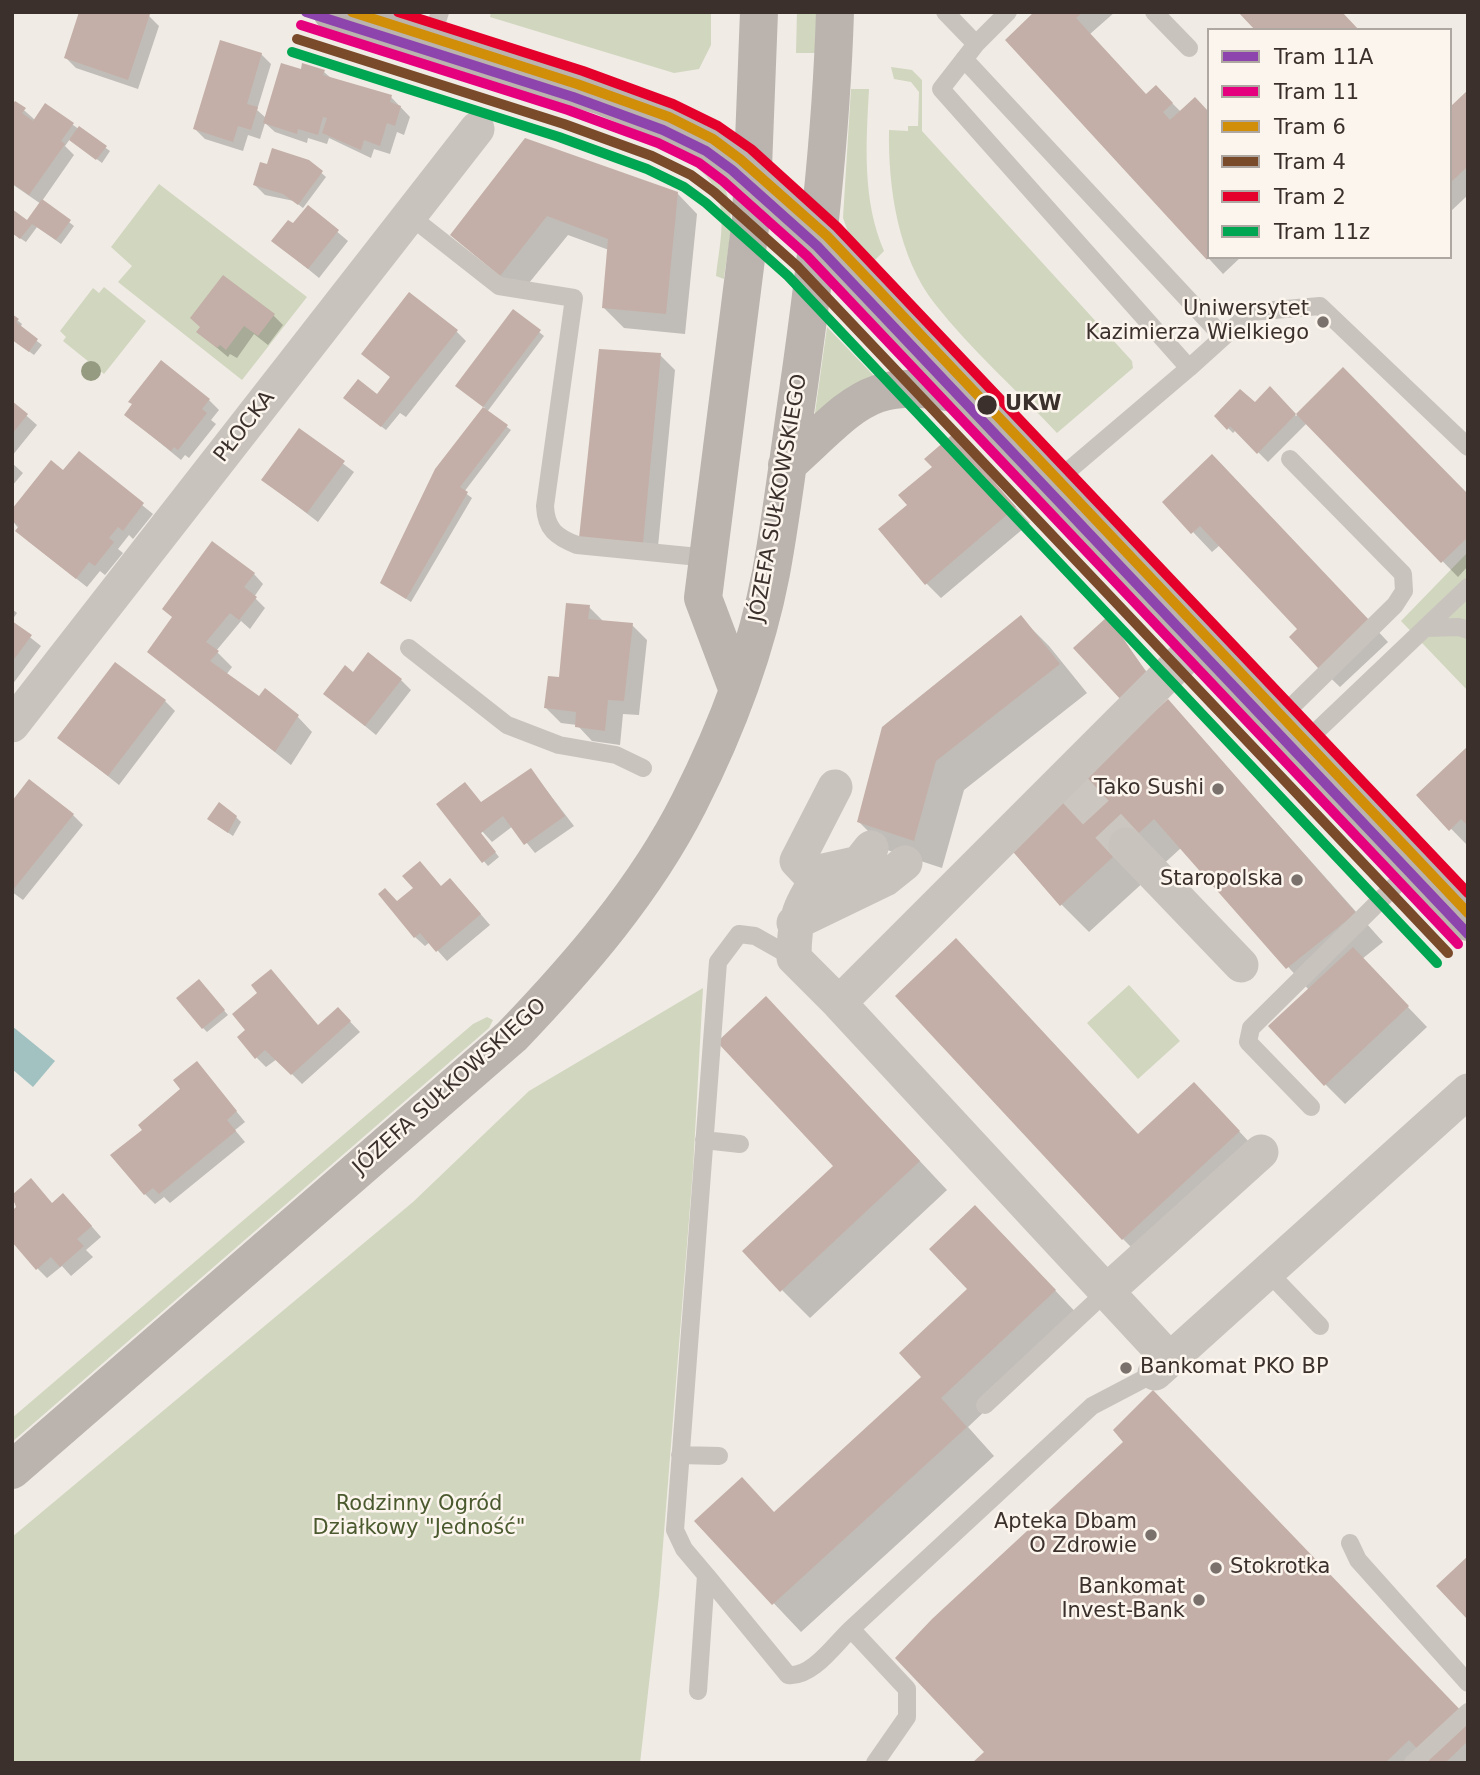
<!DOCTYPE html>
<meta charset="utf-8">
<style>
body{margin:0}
#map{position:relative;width:1480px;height:1775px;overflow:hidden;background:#f0ebe5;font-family:"DejaVu Sans",sans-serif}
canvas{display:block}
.frame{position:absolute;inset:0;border:14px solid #3b302b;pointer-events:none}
.legend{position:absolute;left:1207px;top:28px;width:245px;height:231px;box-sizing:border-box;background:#fbf5ee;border:2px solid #aea6a0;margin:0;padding:9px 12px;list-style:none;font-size:21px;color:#3b302b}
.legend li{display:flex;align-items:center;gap:14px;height:35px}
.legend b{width:35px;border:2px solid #aea6a0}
</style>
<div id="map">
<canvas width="1480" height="1775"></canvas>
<div class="frame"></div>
<ul class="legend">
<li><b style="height:9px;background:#8e44ad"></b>Tram 11A</li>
<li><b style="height:9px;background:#e5007d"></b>Tram 11</li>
<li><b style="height:9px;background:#d18e09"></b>Tram 6</li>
<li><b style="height:9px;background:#7a4b2a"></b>Tram 4</li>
<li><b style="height:9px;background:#e4002b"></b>Tram 2</li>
<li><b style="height:9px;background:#00a651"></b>Tram 11z</li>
</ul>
</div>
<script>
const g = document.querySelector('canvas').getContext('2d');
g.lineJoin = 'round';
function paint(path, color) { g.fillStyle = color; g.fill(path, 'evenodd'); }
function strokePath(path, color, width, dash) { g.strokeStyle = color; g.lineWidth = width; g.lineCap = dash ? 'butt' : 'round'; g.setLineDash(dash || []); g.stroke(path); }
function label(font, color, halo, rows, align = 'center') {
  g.font = font + ' "DejaVu Sans",sans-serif'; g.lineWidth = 5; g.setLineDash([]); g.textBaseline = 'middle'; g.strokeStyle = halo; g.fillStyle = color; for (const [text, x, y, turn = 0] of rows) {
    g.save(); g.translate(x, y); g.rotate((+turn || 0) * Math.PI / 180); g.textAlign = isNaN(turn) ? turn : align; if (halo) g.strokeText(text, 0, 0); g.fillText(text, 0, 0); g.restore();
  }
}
paint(new Path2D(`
 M491,12H711V45L699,69L674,73L490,17Z
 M797,12H817L816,53H796Z
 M891,67L912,70L922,80V131L1132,361L1133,368L1057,433C1017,390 971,350 935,304C898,257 888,188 889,130L908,131V126H918L919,92L911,82L894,79Z
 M851,89H869C866,143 862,200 884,251L870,265L851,240L843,218Z
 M663,139C677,147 693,155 706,165C743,192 729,242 724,279L716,276C720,240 732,198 701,171C690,161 675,155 663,147Z
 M159,184L307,297L242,380L118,282L132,266L111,247Z
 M104,287L146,321L104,374L63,341L66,337L60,331L93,288L99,293Z
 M871,313L921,369V371L911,373L908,365L864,320Z
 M827,327L877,379L818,415L815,413Z
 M1468,552V691L1401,621Z
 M1129,985L1180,1041L1138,1079L1087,1023Z
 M703,988L693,1169L659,1595L640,1763H12V1537L413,1202L529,1091Z
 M487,1017L493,1020L489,1028L12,1442V1418L473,1024Z`), '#d1d6bf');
paint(new Path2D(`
 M12,1026L55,1061L33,1087L12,1069Z`), '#a1c2c1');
paint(new Path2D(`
 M81,12H138L149,16L159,26L138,89L76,68L66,58Z
 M1036,12H1115L1090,34L1147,96L1156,87L1181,112L1209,113V257H1241L1223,274L1008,40Z
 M261,54L271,64L257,110L266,118L302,71L324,72L332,79L391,97L410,117L404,135L397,132L390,154L374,149L371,158L329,138L327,144L308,138L307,143L275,132L265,123L260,139L248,135L243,151L205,139L195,129Z
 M1468,92V195L1450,212V109Z
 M16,103L35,120L73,125L110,151L102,163L70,139L65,146L74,155L42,201L74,226L61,244L37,227L26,242L12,233L28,222L41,204L12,184V108Z
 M526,140L677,193L697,214L685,334L624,328L604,308L609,250L568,235L520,294L453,235Z
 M308,161L326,177L303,208L294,201L265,195L255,185L268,167Z
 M308,207L348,241L319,278L274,241L294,225Z
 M513,311L544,336L487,412L511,430L464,492L472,498L411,602L382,583L437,470L485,408L462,390Z
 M273,315L283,325L268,345L254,334L237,358L230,354L228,357L198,332Z
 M12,316L22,324L20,328L42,345L34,355L12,339Z
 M456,331L466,341L406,417L400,413L386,430L350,403L387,401L392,378L363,354Z
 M660,355L675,370L657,557L596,553Z
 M1343,370L1468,497V566L1458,577L1307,423L1268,462L1236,430L1233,433L1216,416L1254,404L1270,389L1296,416Z
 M209,400L219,410L211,420L216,424L189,458L185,455L181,460L126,415Z
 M12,403L37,425L12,456Z
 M299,430L354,472L318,522L263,480Z
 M953,436L1030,523L941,598L926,583L909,506Z
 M79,454L153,514L133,539L129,535L118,549L123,553L105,575L100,571L87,587L28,541L12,520L64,473Z
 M12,463L23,473L12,486Z
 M1232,476L1388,642L1340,687L1320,668L1300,629L1220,545L1212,552L1193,532Z
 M254,574L263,584L254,597L265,608L250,629L241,621L216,651L232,667L226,675L259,699L297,716L312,732L291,765L149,652Z
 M589,607L604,622L632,625L647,640L639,715L623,714L620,745L592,741L577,725L561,723L546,708Z
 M12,609L17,613L12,620Z
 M1021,618L1049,646L1087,693L964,790L942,868L887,850L859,822Z
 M1108,619L1157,686L1133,709Z
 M12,623L41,646L12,685Z
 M401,680L411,690L376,735L326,694Z
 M165,701L175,711L119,785L60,738Z
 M1168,701L1383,942L1362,959L1427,1027L1345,1104L1325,1084L1309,990L1181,848L1089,932L1061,904Z
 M1468,748V846L1418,795Z
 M531,770L574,826L535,853L513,826L492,842L481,830L479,832L499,857L488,866L460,833Z
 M12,804L73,815L83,825L23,900L12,892Z
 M236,817L241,822L233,836L214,823Z
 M442,888L460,890L490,925L447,961L430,942L425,946L415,937L397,903Z
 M203,986L228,1015L207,1032L203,1028Z
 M260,993L319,1026L338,1009L360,1032L302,1084L277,1059L266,1067L256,1057L248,1030Z
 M794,1027L947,1190L810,1318L782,1290L836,1166Z
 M206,1074L245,1122L235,1130L245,1142L170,1203L164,1197L155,1204L145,1194L144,1130Z
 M1222,1113L1266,1160L1151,1267L1123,1239L1140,1136Z
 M31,1181L52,1204L73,1205L101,1237L86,1250L93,1257L71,1276L62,1266L47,1278L37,1268L19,1207L12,1200Z
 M1003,1235L1082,1319L968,1427L994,1456L801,1632L696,1521L775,1513L924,1377Z
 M1468,1720V1763H1433L1430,1759L1426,1763H974Z`), '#0003');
paint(new Path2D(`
 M79,12L150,14L128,80L64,58Z
 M1034,12H1083L1076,18L1146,94L1156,85L1173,103L1163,112L1170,120L1195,97L1209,112L1207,260L1005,40Z
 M1238,12H1342L1359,30H1255Z
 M220,40L262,53L247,104L258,107L251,130L238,126L233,142L193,129Z
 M281,63L301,69L302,63L325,70L323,75L392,95L390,102L401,106L395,126L387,123L380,146L364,140L361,150L322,133L327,118L323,117L318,135L298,129L297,134L263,123Z
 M1468,90V166L1450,183V107Z
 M15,101L26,108L22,113L33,121L45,103L74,123L61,141L65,144L29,195L12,183V105Z
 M79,126L107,146L96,160L69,140Z
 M525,138L678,192L666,314L602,308L608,239L547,216L500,276L450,235Z
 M272,148L309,160L323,171L298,205L283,194L253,185L260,162L267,164Z
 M42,199L71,220L56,240L32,224L20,239L12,233V209L27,220Z
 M308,205L339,230L308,269L271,241L288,220L293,223Z
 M223,275L275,314L258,336L244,326L226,350L220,345L217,348L196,332L200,327L190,318Z
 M409,292L458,330L381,427L343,398L358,379L377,394L390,377L361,354Z
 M513,309L541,330L483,407L508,425L460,487L468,492L406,599L380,583L435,469L483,407L455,386Z
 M12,314L19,319L16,322L38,339L29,352L12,340Z
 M599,349L661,353L643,543L579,538Z
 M161,360L210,399L202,409L207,413L178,450L174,447L171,451L124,415L132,404L128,402Z
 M1343,367L1468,494V537L1441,563L1296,414Z
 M1270,386L1296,414L1257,454L1230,426L1227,430L1214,416L1240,389L1255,402Z
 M12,401L28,414L12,434Z
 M299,428L345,461L307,513L261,480Z
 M953,434L1016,507L925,585L878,529L907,505L898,495L932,467L924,459Z
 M79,451L144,503L123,531L118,527L109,538L114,542L95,566L89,562L76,579L15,531L19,526L12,521V509L51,460L63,470Z
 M1212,454L1370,621L1319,669L1289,637L1297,629L1200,526L1191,534L1162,502Z
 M212,541L255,573L244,587L257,597L239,620L230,613L206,642L219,651L210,661L259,696L265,688L299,715L275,752L147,652L172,617L162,609Z
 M566,603L590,605L588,619L633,623L624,701L608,700L605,731L575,727L576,712L544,708L548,676L559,677Z
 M1021,615L1060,664L936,761L914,841L857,822L882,727Z
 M1108,616L1148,675L1122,701L1073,648Z
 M12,621L32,635L12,662Z
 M368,652L402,679L365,726L323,694L345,665L353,672Z
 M115,662L166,700L108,776L57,738Z
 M1168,699L1356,913L1286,969L1154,819L1060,906L1008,846Z
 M1468,746V826L1461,819L1449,831L1416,795Z
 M531,768L565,816L524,845L503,816L481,833L496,852L482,863L436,804L465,782L481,802Z
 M29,779L74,814L12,891V801Z
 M219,802L237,816L228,833L207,819Z
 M420,861L441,886L450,878L481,914L436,952L420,933L414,938L378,894L385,888L397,901L413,888L402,876Z
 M956,938L1138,1134L1194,1082L1240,1131L1122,1240L895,996Z
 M1353,947L1409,1006L1324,1086L1268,1026Z
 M271,969L318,1025L338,1007L351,1021L291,1075L265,1050L255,1059L237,1037L245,1030L232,1014L257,993L251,985Z
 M199,979L225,1010L202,1029L176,998Z
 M766,996L920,1161L780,1292L742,1251L833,1166L717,1042Z
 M197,1061L237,1111L227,1120L236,1131L159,1194L153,1188L144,1195L110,1155L142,1130L138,1125L180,1089L173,1080Z
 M31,1178L52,1203L63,1193L92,1226L77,1239L84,1246L60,1267L51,1257L36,1270L12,1242V1211L16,1207L12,1195Z
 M975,1205L1056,1290L941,1398L967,1427L772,1605L694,1521L742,1477L774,1512L921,1377L899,1353L967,1289L929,1249Z
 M1153,1390L1468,1718V1741L1445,1763H1431L1409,1740L1385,1763H972L984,1752L895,1658L932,1619L1123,1442L1113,1430Z
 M1468,1556V1620L1436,1586Z`), '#c3afa7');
strokePath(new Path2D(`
 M1072,787L1126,845`), '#ccc6c0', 35, [35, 18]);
strokePath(new Path2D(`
 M945,12L976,44L941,89L1189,368L1055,482
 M1154,12L1189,48
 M430,43L440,12
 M976,44L1008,12
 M964,59L1223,337
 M410,216L499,286L574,298L545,506C546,529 556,537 577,545L709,558
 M1189,368L1251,312L1320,306L1468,447
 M1425,628L1459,627L1468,630
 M409,648L507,725L559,745L616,755L643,768
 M1278,720L1395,605L1404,591L1403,574L1290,459
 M1302,745L1468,587
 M1311,1107L1248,1042L1251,1028L1415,866
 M704,1140L740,1144
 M1268,1272L1320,1326
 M985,1405L1107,1291
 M680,1455L719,1456
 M1350,1543L1358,1560L1468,1683
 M706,1575L788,1675C812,1678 835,1644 851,1629
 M698,1691L706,1575L684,1549L675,1530L718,962L739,934L755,936L794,958
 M875,1763L907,1717V1689L851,1629L1092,1406L1155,1373
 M1413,1763L1468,1712`), '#c9c3be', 18);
strokePath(new Path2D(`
 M12,725L477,129
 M1126,845L1241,965
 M816,881L797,861L835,787
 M794,923L885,879L905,863
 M839,1003L794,958C794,917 800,904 823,871L859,863L871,848
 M1107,1291L1261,1152
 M1170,1360L839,1003L1202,640
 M1155,1373L1468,1091`), '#c9c3be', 35);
strokePath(new Path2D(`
 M332,12L602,96L684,129L733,159L754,177L818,234L871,289L1468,922
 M787,465C860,399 869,374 973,397
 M737,688L703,598L751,219L759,12
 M12,1470L512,1036C580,965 645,890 689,803C725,732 756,651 771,573C782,514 789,453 798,392C816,266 831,140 835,12`), '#bab3ae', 38);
strokePath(new Path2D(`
 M306,12L573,97L663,130L706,151L732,170L817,246L1468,934`), '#8e44ad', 10);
strokePath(new Path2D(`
 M301,25L568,110L658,143L699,163L723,181L807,256L1458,944`), '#e5007d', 10);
strokePath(new Path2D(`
 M352,12L577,84L669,117L713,139L740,159L827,236L1468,913`), '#d18e09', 10);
strokePath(new Path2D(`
 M297,39L564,124L652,156L691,175L714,192L797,266L1448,953`), '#7a4b2a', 10);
strokePath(new Path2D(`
 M398,12L583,71L673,104L718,126L751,149L837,227L1468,893`), '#e4002b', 10);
strokePath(new Path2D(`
 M292,52L559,137L647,169L684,187L706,203L788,276L1437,963`), '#00a651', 10);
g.fillStyle = '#959b80';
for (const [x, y] of [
 [91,371]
]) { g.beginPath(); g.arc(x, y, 10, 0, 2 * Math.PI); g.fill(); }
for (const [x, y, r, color] of [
 [1323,322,7,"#7a716c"],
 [987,405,11,"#3b302b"],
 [1218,789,7,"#7a716c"],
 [1297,880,7,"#7a716c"],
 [1126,1368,7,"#7a716c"],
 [1151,1535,7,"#7a716c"],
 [1216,1568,7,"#7a716c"],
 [1199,1600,7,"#7a716c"]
]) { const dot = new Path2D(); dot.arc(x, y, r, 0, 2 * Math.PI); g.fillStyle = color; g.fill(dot); strokePath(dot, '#fbf5ee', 2.5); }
label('21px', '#3b302b', '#fbf5ee', [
 ["Uniwersytet",1309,310],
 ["Kazimierza Wielkiego",1309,334],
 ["Tako Sushi",1204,789],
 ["Staropolska",1283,880],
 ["Bankomat PKO BP",1140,1368,"left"],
 ["Apteka Dbam",1137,1523],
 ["O Zdrowie",1137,1547],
 ["Stokrotka",1230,1568,"left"],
 ["Bankomat",1185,1588],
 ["Invest-Bank",1185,1612]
], 'right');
label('bold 21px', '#3b302b', '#fbf5ee', [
 ["UKW",1005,405]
], 'left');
label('21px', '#3b302b', '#fbf5ee', [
 ["PŁOCKA",245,427,-52],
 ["JÓZEFA SUŁKOWSKIEGO",779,498,-80],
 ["JÓZEFA SUŁKOWSKIEGO",450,1087,-42]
]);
label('21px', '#4a5a2e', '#fbf5ee', [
 ["Rodzinny Ogród",419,1505],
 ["Działkowy \"Jedność\"",419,1529]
]);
</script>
